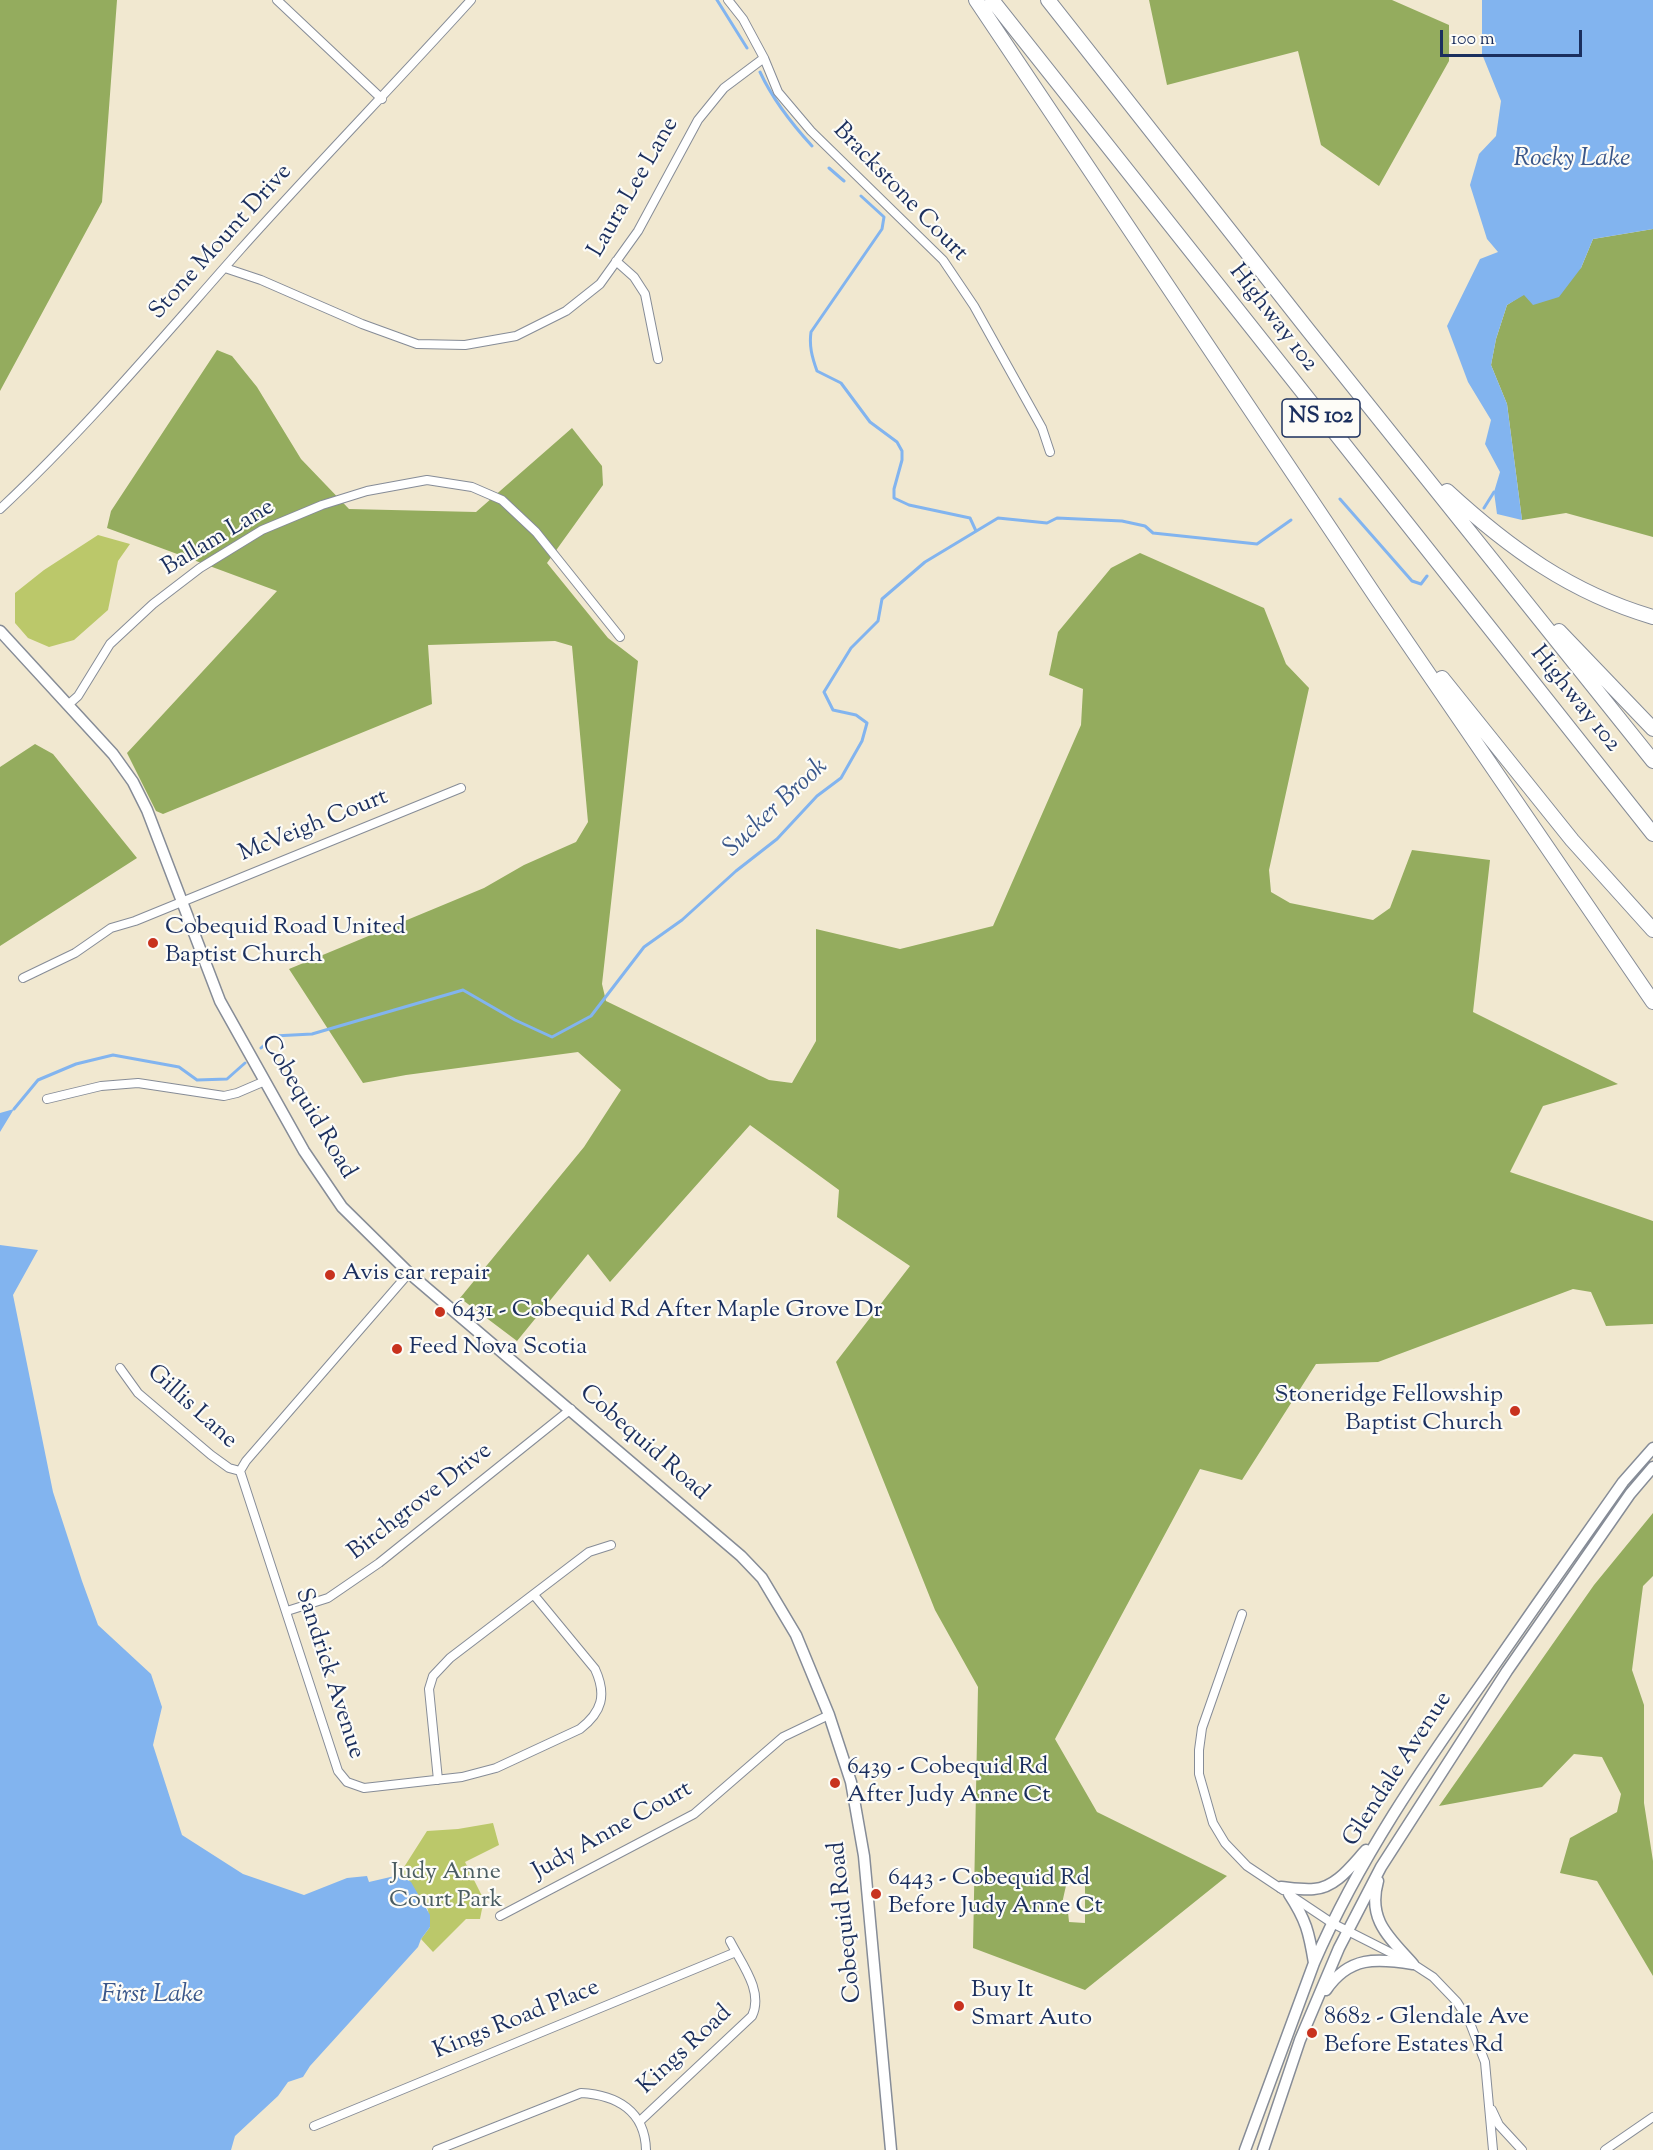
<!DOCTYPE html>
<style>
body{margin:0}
#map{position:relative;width:1653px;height:2150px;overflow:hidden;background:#f1e8d0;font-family:"Sorts Mill Goudy",serif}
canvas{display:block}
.scale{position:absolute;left:1440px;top:30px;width:142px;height:27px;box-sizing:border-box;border:3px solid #1b2f5e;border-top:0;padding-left:8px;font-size:18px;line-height:21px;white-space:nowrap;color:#1b2f5e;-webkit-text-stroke:4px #fdfcf7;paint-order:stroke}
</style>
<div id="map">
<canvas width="1653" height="2150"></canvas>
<div class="scale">100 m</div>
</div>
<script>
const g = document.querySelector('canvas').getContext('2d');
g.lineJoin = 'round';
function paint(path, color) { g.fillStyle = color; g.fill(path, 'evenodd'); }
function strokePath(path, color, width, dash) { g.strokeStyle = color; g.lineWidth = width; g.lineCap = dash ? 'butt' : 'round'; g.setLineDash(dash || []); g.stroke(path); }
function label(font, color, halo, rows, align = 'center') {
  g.font = font + ' "Sorts Mill Goudy",serif'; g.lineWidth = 4.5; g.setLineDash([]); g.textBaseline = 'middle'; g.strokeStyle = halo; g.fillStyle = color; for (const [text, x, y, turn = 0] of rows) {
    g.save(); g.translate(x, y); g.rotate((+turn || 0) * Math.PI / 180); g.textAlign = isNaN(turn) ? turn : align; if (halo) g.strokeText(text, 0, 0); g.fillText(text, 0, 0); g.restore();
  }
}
paint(new Path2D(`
 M98,535L130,544L118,561L108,610L74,640L49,647L28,638L15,623V593L44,570Z
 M493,1823L499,1845L465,1862L481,1894L488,1901L482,1909L480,1919H466L433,1952L421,1939L430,1927L428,1910L407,1878L399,1875L427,1831L458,1829Z`), '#bbc86a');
paint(new Path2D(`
 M0,0H117L102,202L0,391Z
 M1149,0H1392L1449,25V61L1379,186L1321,145L1298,51L1167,85Z
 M1653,229V537L1566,513L1522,520L1507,404L1491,365L1496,339L1507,305L1524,294L1581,268L1593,239Z
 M217,350L232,356L257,387L301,459L349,509L476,512L572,428L602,466L603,485L547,563L608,638L638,661L602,984L606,1001L769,1080L792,1083L816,1041V929L900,949L993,926L1081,725L1083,689L1049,675L1058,632L1111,568L1140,553L1264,608L1286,664L1309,688L1269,870L1271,892L1290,903L1373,920L1390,908L1412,850L1490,860L1473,1012L1618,1084L1543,1106L1510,1172L1653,1221V1324L1606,1326L1591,1292L1573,1289L1378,1362L1316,1364L1242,1480L1200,1469L1055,1739L1097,1812L1227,1876L1085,1990L973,1948L978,1687L935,1610L836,1362L910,1266L837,1217L839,1190L750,1125L610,1282L588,1254L517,1341L460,1298L584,1147L621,1090L578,1052L406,1075L363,1083L289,969L484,888L524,865L576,842L588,822L572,646L555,641L428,645L432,704L163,814L156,811L127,753L277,591L107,528L111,511ZM1067,1881L1085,1884V1923L1069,1922L1068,1912L1061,1908Z
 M35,744L53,754L137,858L0,946V767Z
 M1653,1513V1576L1643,1586L1632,1670L1644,1705V1803L1653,1861V1976L1597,1881L1560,1873L1570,1838L1617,1812L1621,1794L1602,1757L1574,1754L1542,1787L1439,1806L1594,1585Z`), '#94ac5e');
paint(new Path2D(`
 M1482,0H1653V229L1593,239L1581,268L1559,297L1533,305L1524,295L1507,305L1496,339L1491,365L1507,404L1522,520L1497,514L1494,492L1500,472L1485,444L1491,420L1468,382L1447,326L1480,259L1498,252L1487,239L1470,185L1479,154L1496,136L1501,101L1482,54Z
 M14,1109L0,1132V1113Z
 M0,1245L38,1250L13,1295L53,1492L82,1581L98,1625L151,1674L162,1707L153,1745L182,1835L243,1874L304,1895L347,1878L367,1876L369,1882L399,1875L411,1882L430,1915V1927L421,1939L418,1947L310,2066L303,2077L288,2082L278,2096L235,2136L231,2150H0Z`), '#82b4ef');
strokePath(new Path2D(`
 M717,0L747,48
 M760,72C773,100 791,123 812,146
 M829,168L844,181
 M861,196L884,217L882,229L811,332C809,346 812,357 817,371L841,383L870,422L897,442L902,451V460L894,489V498L909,505L970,518L976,531
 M1340,499L1412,581L1421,584L1427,576
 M1484,508L1494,492
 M261,1048L274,1036L312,1034L463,990L515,1020L552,1037L591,1016L644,947L682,920L736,871L777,839L817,796L841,778L862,741L867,723L856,715L833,710L824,692L851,648L878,621L882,599L925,562L998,518L1047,523L1057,518L1122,521L1145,526L1153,533L1257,544L1291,520
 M14,1109L38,1080L76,1064L113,1055L179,1067L197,1080L227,1079L245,1063`), '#82b4ef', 3);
const street = new Path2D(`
 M277,0L382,99
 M728,0L743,19L764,58L778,92L811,131L943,260L974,306L1042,428L1050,452
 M616,261L634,277L645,294L658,359
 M225,268L261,280L362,324L417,344L465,345L516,336L566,311L600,284L638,231L698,120L724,88L764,58
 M0,509C86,429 162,338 240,250C316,165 395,84 471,0
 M69,704L78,696L110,644L153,604L200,568L262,530L322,505L367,491L427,480L472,487L502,500L536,532L620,637
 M23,978L75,953L111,928L135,921L461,788
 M47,1099L101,1086L138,1083L224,1096L237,1093L265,1081
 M409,1273L246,1461L240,1471L338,1771L347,1782L364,1788L462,1777L496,1768L580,1729C602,1712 607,1695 595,1669L534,1595
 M120,1368L138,1393L211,1455L229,1468L240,1471
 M287,1611L328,1598L379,1563L571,1409
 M1242,1614L1202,1728L1199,1750V1774L1213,1823L1225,1843L1247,1866L1283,1890
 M438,1780L429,1689L433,1676L450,1658L589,1552L611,1545
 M1293,1897L1332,1923L1413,1964L1433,1977L1457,2002L1470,2023L1485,2062L1493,2150
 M500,1916L694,1814L783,1737L829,1715
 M1492,2110L1499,2125L1522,2150
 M640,2121L752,2016C764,1991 741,1963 730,1941
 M314,2126L736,1952
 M437,2150L581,2093C617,2095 645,2111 646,2150
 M1605,2150L1653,2117`);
const secondary = new Path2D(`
 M0,631L113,754L133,782L147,810L220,1001L304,1151L342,1207L409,1273L741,1556L762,1578L796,1635L829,1715L851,1782L864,1856L891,2150
 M1378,1881C1367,1920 1389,1937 1413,1964
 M1281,1887C1291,1888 1303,1890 1314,1889C1336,1888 1352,1865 1366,1850
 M1289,1894C1306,1920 1309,1932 1314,1963
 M1326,1990C1349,1956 1377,1958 1413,1964
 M1245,2150L1314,1963C1359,1859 1422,1768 1487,1676C1532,1611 1577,1547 1623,1482L1653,1448
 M1263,2150L1300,2040L1339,1948L1381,1867L1507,1671L1630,1494L1653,1467`);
const highway = new Path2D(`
 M976,0L1376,597L1653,1002
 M992,0L1653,834
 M1048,0L1308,330L1653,761
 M1447,491C1509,548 1571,593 1653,617
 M1559,631L1653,729
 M1442,678L1572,840L1653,930`);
strokePath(street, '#868c97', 10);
strokePath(secondary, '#868c97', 13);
strokePath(highway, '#868c97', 16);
strokePath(street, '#fff', 8);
strokePath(secondary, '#fff', 10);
strokePath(highway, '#fff', 14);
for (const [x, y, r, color] of [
 [153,943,6,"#c8321e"],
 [330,1275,6,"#c8321e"],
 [440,1312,6,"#c8321e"],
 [397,1349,6,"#c8321e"],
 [1515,1411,6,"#c8321e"],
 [835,1783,6,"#c8321e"],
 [876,1894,6,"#c8321e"],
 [959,2006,6,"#c8321e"],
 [1312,2033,6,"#c8321e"]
]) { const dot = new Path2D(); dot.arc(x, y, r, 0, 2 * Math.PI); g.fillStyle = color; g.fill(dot); strokePath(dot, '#fdfcf7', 2); }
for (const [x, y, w] of [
 [1321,418,78]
]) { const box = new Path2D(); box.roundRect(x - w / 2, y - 19, w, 38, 4.5); g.fillStyle = '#fdfcf7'; g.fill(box); strokePath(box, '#1b2f5e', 1.5); }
label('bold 22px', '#1b2f5e', null, [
 ["NS 102",1321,418]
]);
label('24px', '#1b2f5e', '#fdfcf7', [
 ["Laura Lee Lane",635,188,-60],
 ["Brackstone Court",899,193,46],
 ["Stone Mount Drive",222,243,-48],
 ["Highway 102",1272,319,52],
 ["Ballam Lane",219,539,-31],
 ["Highway 102",1574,700,51],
 ["McVeigh Court",314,827,-22],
 ["Cobequid Road",307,1108,59],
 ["Gillis Lane",191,1408,42],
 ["Cobequid Road",643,1444,41],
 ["Birchgrove Drive",421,1503,-38],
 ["Sandrick Avenue",328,1674,72],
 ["Glendale Avenue",1399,1770,-57],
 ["Judy Anne Court",613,1832,-29],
 ["Cobequid Road",847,1922,-96],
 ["Kings Road Place",517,2021,-22],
 ["Kings Road",686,2051,-43]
]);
label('24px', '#1b2f5e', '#fdfcf7', [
 ["Cobequid Road United",165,929],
 ["Baptist Church",165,957],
 ["Avis car repair",342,1275],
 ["6431 - Cobequid Rd After Maple Grove Dr",452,1312],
 ["Feed Nova Scotia",409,1349],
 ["Stoneridge Fellowship",1503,1397,"right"],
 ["Baptist Church",1503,1425,"right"],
 ["6439 - Cobequid Rd",847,1769],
 ["After Judy Anne Ct",847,1797],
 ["6443 - Cobequid Rd",888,1880],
 ["Before Judy Anne Ct",888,1908],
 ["Buy It",971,1992],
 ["Smart Auto",971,2020],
 ["8682 - Glendale Ave",1324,2019],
 ["Before Estates Rd",1324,2047]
], 'left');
label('24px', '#4b5d62', '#fdfcf7', [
 ["Judy Anne",446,1874],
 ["Court Park",446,1902]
]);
label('italic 26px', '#3a578a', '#fdfcf7', [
 ["Rocky Lake",1572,161],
 ["Sucker Brook",777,809,-43],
 ["First Lake",152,1997]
]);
</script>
